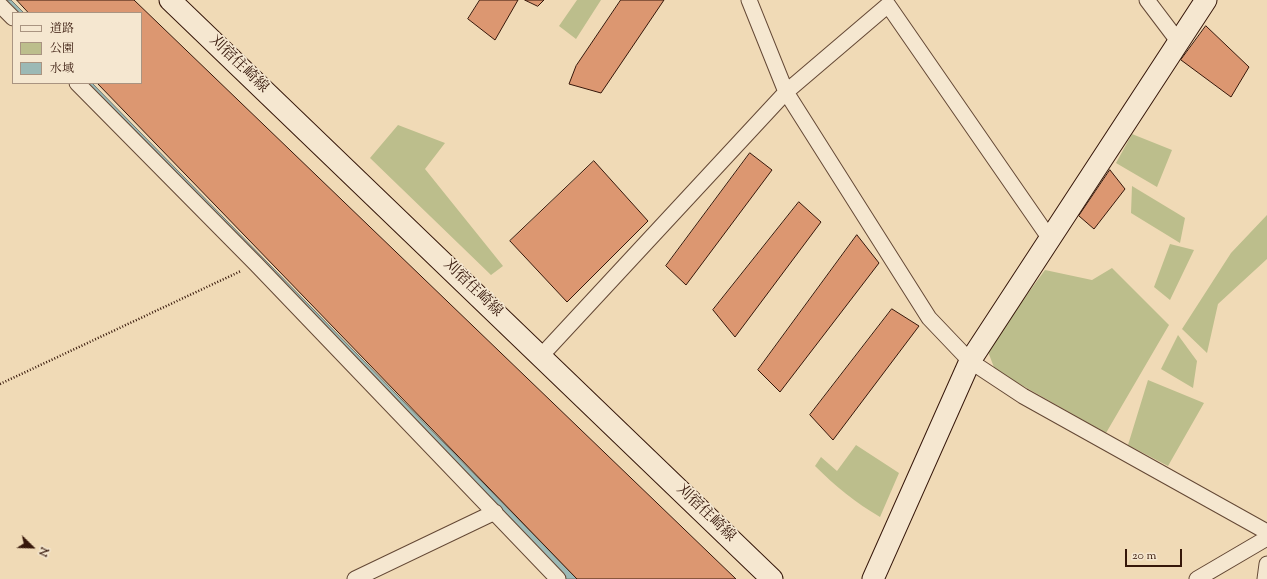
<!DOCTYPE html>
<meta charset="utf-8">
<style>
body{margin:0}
#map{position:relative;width:1267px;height:579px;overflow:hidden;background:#f0dab6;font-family:"Sorts Mill Goudy","Noto Serif JP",serif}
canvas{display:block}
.legend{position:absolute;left:12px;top:12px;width:130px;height:72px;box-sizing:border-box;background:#f5e7d0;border:1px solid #a99481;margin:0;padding:5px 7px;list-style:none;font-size:12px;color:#36170a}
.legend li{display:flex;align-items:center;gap:8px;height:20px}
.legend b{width:20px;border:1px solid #a99481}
.north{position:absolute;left:12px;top:527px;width:40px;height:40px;-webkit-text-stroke:3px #f5e7d0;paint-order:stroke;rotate:113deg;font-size:11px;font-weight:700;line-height:16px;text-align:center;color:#36170a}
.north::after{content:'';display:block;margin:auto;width:14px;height:18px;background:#36170a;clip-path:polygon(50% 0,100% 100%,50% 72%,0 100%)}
.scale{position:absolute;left:1125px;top:549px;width:57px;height:18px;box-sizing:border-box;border:2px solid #36170a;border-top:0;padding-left:5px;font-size:12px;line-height:14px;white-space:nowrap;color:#36170a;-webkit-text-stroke:3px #f5e7d0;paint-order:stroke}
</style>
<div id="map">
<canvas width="1267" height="579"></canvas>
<ul class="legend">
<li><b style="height:5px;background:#f5e7d0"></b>道路</li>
<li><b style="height:11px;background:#bcbe8c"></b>公園</li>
<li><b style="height:11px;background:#9cb9b5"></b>水域</li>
</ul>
<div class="north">N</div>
<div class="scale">20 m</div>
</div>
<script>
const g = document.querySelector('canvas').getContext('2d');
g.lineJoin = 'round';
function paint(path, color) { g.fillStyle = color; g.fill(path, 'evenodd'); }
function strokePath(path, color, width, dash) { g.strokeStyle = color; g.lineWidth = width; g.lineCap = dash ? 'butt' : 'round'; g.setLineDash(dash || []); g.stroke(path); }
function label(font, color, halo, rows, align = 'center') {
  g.font = font + ' "Sorts Mill Goudy","Noto Serif JP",serif'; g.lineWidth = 3.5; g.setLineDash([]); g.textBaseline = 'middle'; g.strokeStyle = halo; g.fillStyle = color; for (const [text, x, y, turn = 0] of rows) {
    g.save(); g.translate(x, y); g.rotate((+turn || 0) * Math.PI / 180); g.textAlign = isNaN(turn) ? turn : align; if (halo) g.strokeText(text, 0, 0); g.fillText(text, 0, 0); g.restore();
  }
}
paint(new Path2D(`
 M577,0H601L576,39L559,26Z
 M398,125L445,143L425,169L503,266L491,275L370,158Z
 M1132,134L1172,150L1157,187L1116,163Z
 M1132,186L1185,218L1180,243L1131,213Z
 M1267,215V259L1218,304L1207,353L1182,329L1231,253Z
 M1170,244L1194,250L1170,300L1154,287Z
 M1112,268L1169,325L1106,433L995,370L987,349L1045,270L1092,280Z
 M1178,335L1197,361L1193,388L1161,369Z
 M1148,380L1204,403L1168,466L1128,445Z
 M856,445L899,473L880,517C856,503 835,486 815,466L821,457L837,471Z`), '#bcbe8c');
const water = new Path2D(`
 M2,0H11L24,13H14Z
 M83,83H92L577,579H562Z`);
paint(water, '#9cb9b5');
strokePath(water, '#737871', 1);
const building = new Path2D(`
 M17,0H134L736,579H577L97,83H141V13H29Z
 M480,0H518L495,40L468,19Z
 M525,0H544L538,6Z
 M621,0H664L601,93L569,84L576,66Z
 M1206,26L1249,67L1231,97L1181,60Z
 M750,153L772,170L686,285L666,266Z
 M594,161L648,221L567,302L510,241Z
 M1110,170L1125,189L1094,229L1079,216Z
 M799,202L821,222L735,337L713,310Z
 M857,235L879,263L780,392L758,370Z
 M892,309L919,326L833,440L810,415Z`);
paint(building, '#dc9771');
strokePath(building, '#36170a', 1);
const street = new Path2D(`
 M749,0L786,92L929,318L970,361L1023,396L1267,532
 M1147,0L1178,41
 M0,5L13,18
 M77,83L256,264L558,579
 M541,356L786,92L888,5L1050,239
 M355,579L495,512
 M1197,579L1267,538
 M1265,579L1267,564`);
const secondary = new Path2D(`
 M170,0L772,579
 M873,579L970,361L1206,0`);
strokePath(street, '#644835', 17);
strokePath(secondary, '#36170a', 23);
strokePath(new Path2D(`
 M0,384L241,271`), '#36170a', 2.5, [1, 2]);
strokePath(street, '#f5e7d0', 15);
strokePath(secondary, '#f5e7d0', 21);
label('15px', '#36170a', '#f5e7d0', [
 ["刈宿住崎線",238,65,44],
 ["刈宿住崎線",472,289,44],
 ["刈宿住崎線",705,514,44]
]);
</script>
